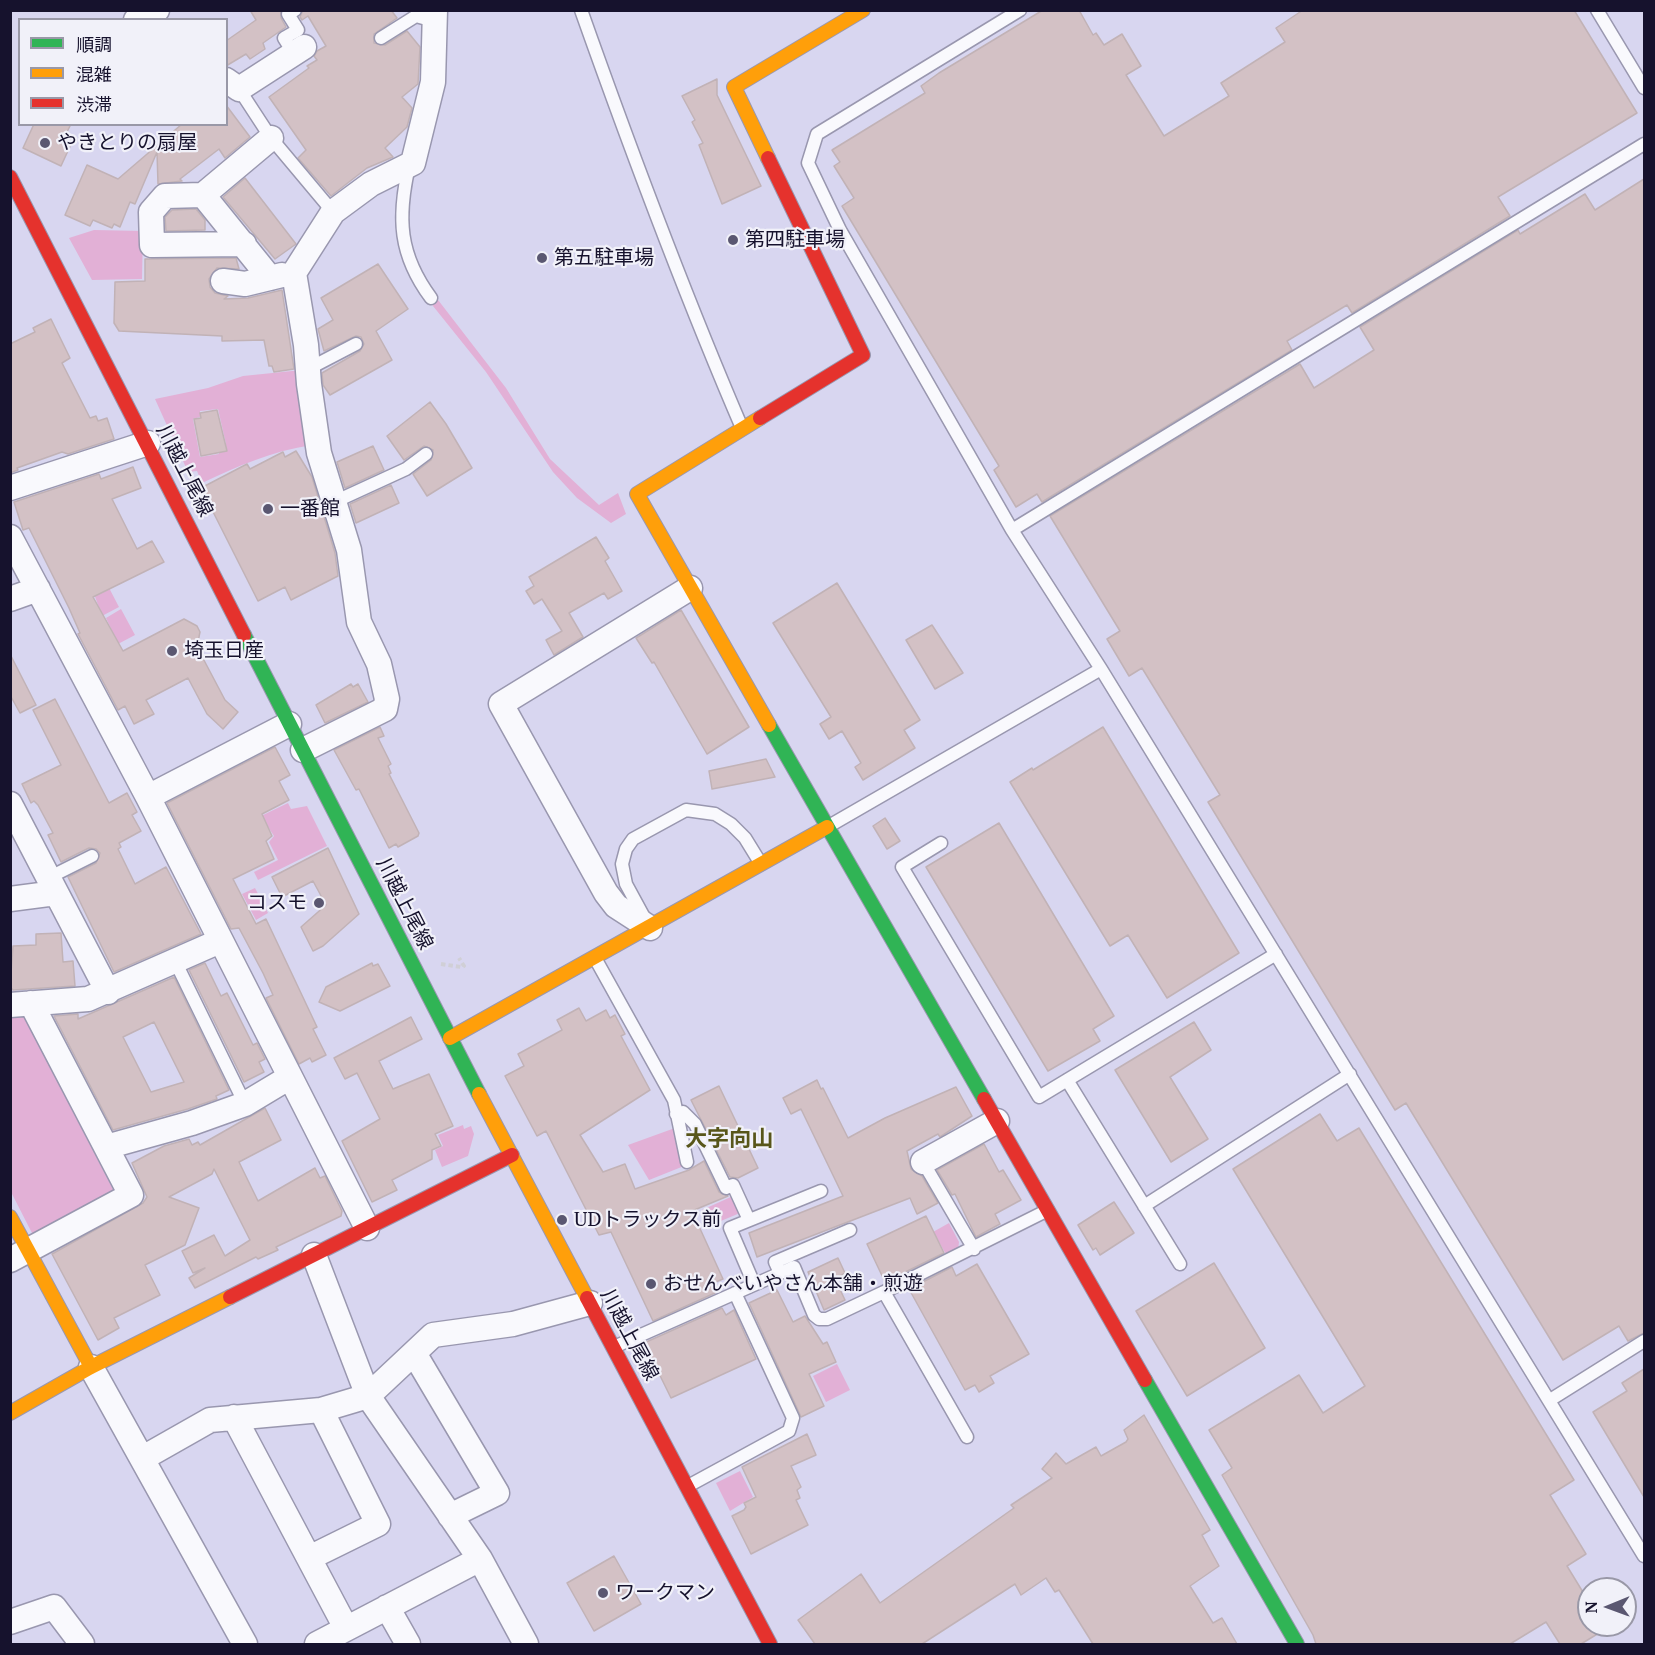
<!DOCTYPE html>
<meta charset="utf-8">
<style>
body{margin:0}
#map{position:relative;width:1655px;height:1655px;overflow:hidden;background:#d8d6f0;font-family:"PT Serif","Noto Sans JP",serif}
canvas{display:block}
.frame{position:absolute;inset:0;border:12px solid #16122d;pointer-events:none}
.legend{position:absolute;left:18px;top:18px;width:210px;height:108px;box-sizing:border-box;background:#f1f1f9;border:2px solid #9998a7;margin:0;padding:8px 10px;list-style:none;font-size:18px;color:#16122d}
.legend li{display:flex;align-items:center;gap:12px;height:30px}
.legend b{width:30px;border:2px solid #9998a7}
.north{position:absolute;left:1577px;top:1577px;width:60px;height:60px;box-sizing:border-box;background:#f1f1f9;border:2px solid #9998a7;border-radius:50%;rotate:269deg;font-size:16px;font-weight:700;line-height:24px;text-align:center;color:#16122d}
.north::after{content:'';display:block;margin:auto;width:21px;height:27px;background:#5a5771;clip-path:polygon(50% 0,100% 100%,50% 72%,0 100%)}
</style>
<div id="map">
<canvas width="1655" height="1655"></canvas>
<div class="frame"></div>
<ul class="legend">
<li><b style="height:8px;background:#30b455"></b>順調</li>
<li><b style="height:8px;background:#ff9f0a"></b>混雑</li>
<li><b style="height:8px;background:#e5322d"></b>渋滞</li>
</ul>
<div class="north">N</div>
</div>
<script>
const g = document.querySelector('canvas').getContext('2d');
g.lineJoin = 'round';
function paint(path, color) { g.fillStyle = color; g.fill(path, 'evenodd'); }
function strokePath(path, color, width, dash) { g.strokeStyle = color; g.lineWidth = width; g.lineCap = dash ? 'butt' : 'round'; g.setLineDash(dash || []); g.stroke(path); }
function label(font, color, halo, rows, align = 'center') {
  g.font = font + ' "PT Serif","Noto Sans JP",serif'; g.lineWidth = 4.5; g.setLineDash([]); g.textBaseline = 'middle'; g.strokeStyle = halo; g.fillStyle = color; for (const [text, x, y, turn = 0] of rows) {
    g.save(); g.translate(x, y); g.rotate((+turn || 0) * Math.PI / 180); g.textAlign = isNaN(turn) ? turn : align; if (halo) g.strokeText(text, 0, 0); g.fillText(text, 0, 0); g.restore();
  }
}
paint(new Path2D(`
 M94,230L143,231L142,279L92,280L69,238Z
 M435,296L506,388L550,459L599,505L618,493L626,514L611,523L577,498L553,472L486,372L429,301Z
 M302,370L312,445C272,451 238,466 202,483L197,471L188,472L155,399L208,388L243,376ZM218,409L226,444L219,449V454L200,457L193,419L200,417V411Z
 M107,584L119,607L102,616L93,591Z
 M121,609L135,635L118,644L106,618Z
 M288,803L291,809L307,806L327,846L258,880L254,872L278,860L269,842L274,836L261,816Z
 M255,888L268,913L256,920L242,894Z
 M23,1015L115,1193L33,1235L11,1192V1016Z
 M463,1125L464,1129L471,1126L474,1134L468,1156L442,1167L435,1150L443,1146L438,1135Z
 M675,1128L684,1166L649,1180L628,1145Z
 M733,1196L740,1213L709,1226L702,1210Z
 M949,1223L959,1242L958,1250L947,1256L933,1232Z
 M837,1364L850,1390L826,1402L813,1376Z
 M740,1471L753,1497L730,1511L716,1483Z`), '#e2b0d6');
const building = new Path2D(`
 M250,10H281V18L286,27L263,43L265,49L250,59L246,54L226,66V41L256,20Z
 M303,10H391L397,18L374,34V43L385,45L407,31L420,47L418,84L402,97L412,108L407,127L385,148L393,157L367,168L331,196L298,158L306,150L269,97L309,68L307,66L317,60L314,56L317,51L326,46L308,16L302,20L300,17Z
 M1043,10H1079L1093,35L1096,33L1104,45L1122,34L1141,66L1126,75L1164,136L1229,96L1221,83L1285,42L1276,28L1303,10H1574L1637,113L1498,197L1510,216L1352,313L1347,305L1287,341L1292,350L1042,502L1037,494L1016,507L994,470L999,466L842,206L854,198L834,166L840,162L832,150L925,93L921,86L939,73Z
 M717,79V95L761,186L722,204L699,145L703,143L692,122L695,120L682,96Z
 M226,105L250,137L225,158L219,149L180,179L182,181L158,184L157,152L135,204L130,202L120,227L114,224L112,228L93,220L90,226L65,215L87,165L118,179L182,124H226Z
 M34,124H71L65,136L73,140L61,166L23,148Z
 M245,178L296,244L275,259L223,197Z
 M1644,179V1333L1628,1341L1619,1326L1563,1360L1406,1103L1395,1110L1208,802L1220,795L1142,668L1129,676L1107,639L1120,631L1050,516L1300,364L1314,388L1374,350L1360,327L1518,230L1520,234L1585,194L1595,210Z
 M196,209L205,220V230L166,231L165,217L172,210Z
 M236,258L239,269L217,268L209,279L210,287L215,293L228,296L224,299L248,298L282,290L294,369L274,372L272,366H269L264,340L222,341V336L119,331L114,323L115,282L145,281V259Z
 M378,264L408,309L376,331L392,360L330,395L323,385L322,373L360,351L364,344L361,337L356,336L324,351L318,329L333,320L321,298Z
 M51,319L70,358L62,363L90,418L96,416L98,421L107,418L114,439L68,454L62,452L17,468L18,470L10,473V344L35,332L33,328Z
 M430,402L446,424L472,468L427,496L413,474L431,460L433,450L424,446L404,460L387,436Z
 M217,410L227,451L201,456L194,419L201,418L200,413Z
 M373,446L384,470L345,488L337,462Z
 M296,451L312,477L335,553L338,576L291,600L285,587L258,601L201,488L247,464L250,469L283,452L285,457Z
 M133,467L141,488L112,499L137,549L152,541L164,562L93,597L123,651L184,619L197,626L200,632L197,647L225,700L238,712L223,729L207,714L188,678L146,700L154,714L134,724L125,706L118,710L78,634L80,633L69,608L29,528L23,530L14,502L99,474L101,479Z
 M391,485L399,503L356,523L350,504Z
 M596,537L609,558L605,561L622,591L608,599L604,593L569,613L583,637L554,655L546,640L562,631L542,599L534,604L526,591L534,586L529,577Z
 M837,583L920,720L904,730L915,748L863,780L855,767L861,763L842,731L829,739L820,724L831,717L773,623Z
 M681,610L749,727L707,754L654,662L652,663L636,638Z
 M932,625L963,673L935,689L906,640Z
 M10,654L36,705L20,713L10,695Z
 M351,684L353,687L358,684L368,702L325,723L316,705Z
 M55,699L109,803L127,793L137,812L132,815L141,831L119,843L121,847L118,849L135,884L166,867L201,934L114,972L68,877L96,863L100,853L96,849L89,848L61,862L48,835L53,833L38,805L34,801L31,803L22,784L61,765L33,710Z
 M380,727L384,736L378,738L391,764L388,766L391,773L389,774L419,833L418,836L398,847L396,844L389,848L359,789L356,790L334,750Z
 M1103,727L1239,953L1167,998L1128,935L1110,946L1010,782L1032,768L1033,770Z
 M275,747L290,775L279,781L289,800L262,814L272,836L266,841L274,859L233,879L256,924L266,919L317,1027L313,1029L326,1055L312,1062L310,1058L299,1064L266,998L273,995L263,973L239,928L231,929L167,803Z
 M766,759L775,777L712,789L709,771Z
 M885,818L900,841L887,849L873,826Z
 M999,823L1114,1016L1093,1029L1100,1041L1048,1071L926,867Z
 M328,848L359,914L323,946L313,951L301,927L326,905L313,881L282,897L272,877Z
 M61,933L63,962L73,961L75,986L13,990L10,987L13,946L36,945V934Z
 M205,963L221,996L227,993L253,1045L257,1043L265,1059L259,1062L264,1072L244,1082L189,970Z
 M372,963L373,966L378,964L390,986L340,1011L319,1002L326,987Z
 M174,977L229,1090L216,1096L217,1099L188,1109L113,1130L54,1016L78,1014V1019ZM154,1022L184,1082L151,1092L123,1037Z
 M579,1008L586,1021L606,1010L610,1018L615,1015L625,1034L621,1036L650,1090L580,1135L603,1172L625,1164L635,1189L689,1170L704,1161L719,1192L728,1196L692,1211L723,1279L711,1284L715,1293L653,1321L611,1232L599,1235L546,1131L537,1136L505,1076L524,1066L518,1054L562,1030L557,1020Z
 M411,1017L422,1039L379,1061L393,1089L429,1074L453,1126L435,1134L441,1146L432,1150V1159L392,1180L397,1190L372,1202L342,1141L380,1119L357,1073L345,1079L334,1058Z
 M1194,1022L1211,1050L1170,1077L1208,1139L1171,1162L1115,1070Z
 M817,1080L821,1089L823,1088L848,1138L885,1118L956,1087L972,1116L940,1137L938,1134L907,1151L911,1169L922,1176L938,1203L917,1214L910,1198L757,1257L749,1233L843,1196L801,1109L791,1114L783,1098Z
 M719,1086L758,1168L738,1178L730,1177L691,1100Z
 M265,1108L281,1140L239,1162L258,1201L315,1168L320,1178L325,1176L342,1211L341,1216L276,1247L278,1250L258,1259L256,1257L195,1288L189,1278L205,1268L193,1273L182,1251L214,1235L225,1256L250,1240L214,1169L212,1174L169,1197L199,1208L185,1245L145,1265L160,1295L114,1318L119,1328L98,1340L52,1254L143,1203L147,1197L132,1163L164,1146L189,1139L192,1145L198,1142L200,1145Z
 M1320,1114L1337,1141L1359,1128L1574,1480L1550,1495L1586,1554L1567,1566L1589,1602V1625H1612L1581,1644H1560L1546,1622L1510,1644H1316L1313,1635L1222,1475L1232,1468L1209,1430L1299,1375L1323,1413L1365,1386L1233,1169Z
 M984,1144L999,1172L1003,1170L1021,1200L995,1214L1000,1224L976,1237L955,1194L952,1195L937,1170Z
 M1114,1202L1134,1233L1100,1255L1096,1248L1093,1250L1078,1225Z
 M926,1216L944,1253L885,1282L867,1244Z
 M838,1258L845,1273L835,1279L845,1300L824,1310L808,1272Z
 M1214,1263L1265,1348L1187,1396L1136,1311Z
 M977,1264L1029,1354L990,1376L994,1383L979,1392L975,1385L965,1390L909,1289L952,1267L956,1276Z
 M777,1290L793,1322L805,1316L823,1344L827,1342L836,1362L809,1374L824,1406L801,1417L749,1303Z
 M722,1308L726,1315L734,1310L756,1359L671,1398L644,1343Z
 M1644,1369V1497L1593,1412L1627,1391L1622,1383Z
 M1144,1415L1210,1530L1202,1535L1219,1566L1190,1586L1213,1623L1222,1618L1237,1644H1093L1059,1590L1055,1592L1046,1578L1021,1595L1015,1584L922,1644H815L798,1620L861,1574L880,1603L1014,1508L1011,1505L1052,1478L1042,1469L1056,1453L1066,1464L1096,1447L1101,1456L1126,1442L1128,1439L1124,1430Z
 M807,1434L816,1455L791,1466L801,1487L797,1490L800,1498L796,1500L808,1525L751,1554L732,1516L744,1510L746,1507L744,1503L756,1497L742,1467Z
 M614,1556L641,1604L594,1631L567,1583Z`);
paint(building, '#d3c1c5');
strokePath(building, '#c1b2b6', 1.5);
const lane = new Path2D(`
 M581,10C631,151 683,291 742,428
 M1020,10L817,134L808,163L840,230L1012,530L1101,669L1644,1556
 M1597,10L1644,88
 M381,38L416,16L434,21
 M294,54L284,38L298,30L288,14L295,10
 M239,89L271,138L333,212
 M409,166C397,218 399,255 431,298
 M308,369L356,344
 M332,503L406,469L426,454
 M1012,530L1644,144
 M829,826L1101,669
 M941,843L902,867L1039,1097L1276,954
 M48,878L92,856
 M645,919L626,884L622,864L626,849L633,839L686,810L715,814L731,824L745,838L761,864
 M595,958L674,1100L687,1162
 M175,961L245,1104
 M1067,1080L1180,1264
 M676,1114L683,1112L695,1124L726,1188L733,1185L749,1220
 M923,1162L974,1249
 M1144,1206L1350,1074
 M780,1273L775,1262L850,1230
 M754,1284L730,1228L821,1191
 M614,1347L794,1267L814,1315L819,1319H827L884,1292
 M1550,1400L1644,1341
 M967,1437L884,1292L1048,1210
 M688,1486L789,1431L793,1418L735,1293`);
const street = new Path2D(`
 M136,20L157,10
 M226,80L239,89L304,47
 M203,195L165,196L151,212L152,245L244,244
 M270,278L203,195L271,138
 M223,281L245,284L282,275
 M10,488L148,443
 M10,537L148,797L367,1228
 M10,599L38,589
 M303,750L385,709L387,699L379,664L359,622L349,550L319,453L309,384L306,345L294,273L333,212L371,184L413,163L433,82L435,10
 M148,797L289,724
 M10,804L108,992
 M10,899L56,893
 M650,928L616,906L606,893L501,704L690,588
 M10,1005L88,999L220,941
 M106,1147L192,1123L245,1104L290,1077
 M923,1162L997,1121
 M314,1255L368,1396L480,1559L526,1644
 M10,1260L131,1195L31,1003
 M414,1353L497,1493L450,1516
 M91,1367L245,1644
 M234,1417L346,1628
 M143,1458L210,1420L321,1410L368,1396L433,1335L513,1324L590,1303
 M309,1558L378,1524L321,1410
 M387,1607L408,1644
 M10,1622L54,1607L82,1644
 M317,1644L480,1559`);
const fast = new Path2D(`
 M244,635L479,1094
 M769,725L984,1099
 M1145,1380L1297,1644`);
const slow = new Path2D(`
 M768,158L734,87L863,10
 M760,418L637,494L769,725
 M450,1038L827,827
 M479,1094L587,1298
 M10,1217L91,1367
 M10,1413L91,1367L230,1297`);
const jam = new Path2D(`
 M10,177L244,635
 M760,418L863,355L768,158
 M984,1099L1145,1380
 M230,1297L512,1155
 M587,1298L770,1644`);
strokePath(lane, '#9997af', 15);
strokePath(street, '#9997af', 27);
strokePath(fast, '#9997af', 16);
strokePath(slow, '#9997af', 16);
strokePath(jam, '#9997af', 16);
strokePath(new Path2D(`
 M441,964L461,967L464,966L459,958`), '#d0cfd6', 4, [4.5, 3]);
strokePath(lane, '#f9f9fd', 12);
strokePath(street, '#f9f9fd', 24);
strokePath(fast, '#30b455', 14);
strokePath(slow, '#ff9f0a', 14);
strokePath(jam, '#e5322d', 14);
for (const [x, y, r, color] of [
 [45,143,6,"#5a5771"],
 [733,240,6,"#5a5771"],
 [542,258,6,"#5a5771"],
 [268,509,6,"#5a5771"],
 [172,651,6,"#5a5771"],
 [319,903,6,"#5a5771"],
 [562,1220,6,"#5a5771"],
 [651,1284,6,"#5a5771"],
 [603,1593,6,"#5a5771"]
]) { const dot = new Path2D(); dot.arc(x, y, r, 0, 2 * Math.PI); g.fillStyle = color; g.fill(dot); strokePath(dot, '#f1f1f9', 2); }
label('20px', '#16122d', '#f1f1f9', [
 ["やきとりの扇屋",57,143],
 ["第四駐車場",745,240],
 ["第五駐車場",554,258],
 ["一番館",280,509],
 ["埼玉日産",184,651],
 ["コスモ",307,903,"right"],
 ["UDトラックス前",574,1220],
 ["おせんべいやさん本舗・煎遊",663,1284],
 ["ワークマン",615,1593]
], 'left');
label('20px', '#16122d', '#f1f1f9', [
 ["川越上尾線",184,471,63],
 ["川越上尾線",404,904,63],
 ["川越上尾線",629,1335,62]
]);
label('bold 22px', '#58561a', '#f1f1f9', [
 ["大字向山",729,1140]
]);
</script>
